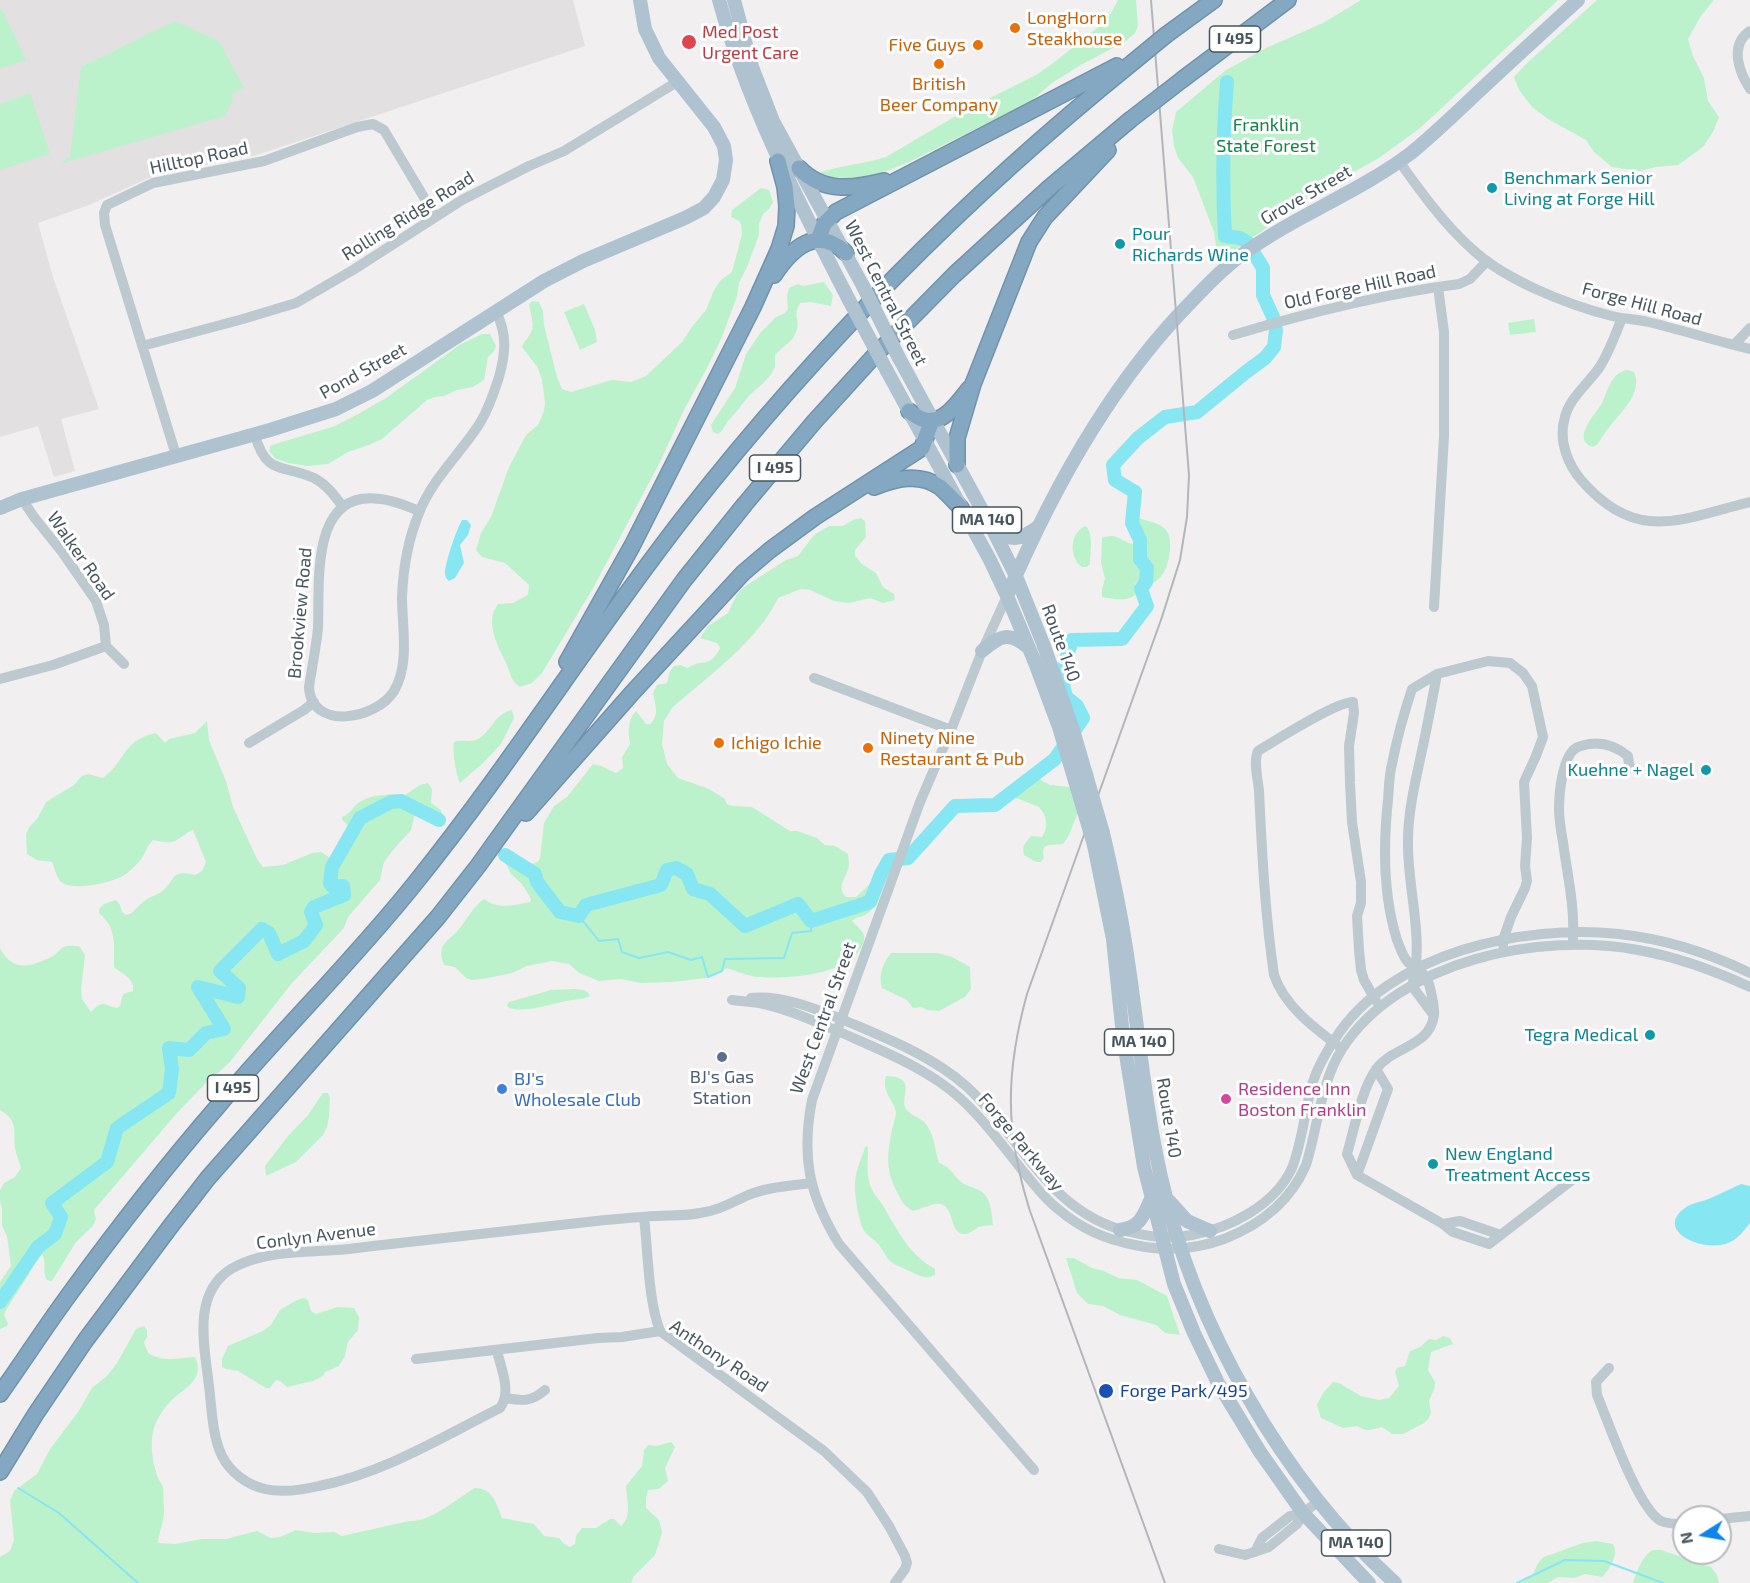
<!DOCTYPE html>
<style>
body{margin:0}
#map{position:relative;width:1750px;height:1583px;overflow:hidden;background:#f2eff0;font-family:"Exo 2",sans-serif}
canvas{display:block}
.north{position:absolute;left:1672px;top:1505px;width:60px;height:60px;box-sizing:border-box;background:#fff;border:2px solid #b5bbbf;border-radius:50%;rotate:259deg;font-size:16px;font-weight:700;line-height:24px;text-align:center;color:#46555e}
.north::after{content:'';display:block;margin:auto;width:21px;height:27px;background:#0e85ee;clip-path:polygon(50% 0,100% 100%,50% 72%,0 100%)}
</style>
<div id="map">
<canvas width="1750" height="1583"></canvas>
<div class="north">N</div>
</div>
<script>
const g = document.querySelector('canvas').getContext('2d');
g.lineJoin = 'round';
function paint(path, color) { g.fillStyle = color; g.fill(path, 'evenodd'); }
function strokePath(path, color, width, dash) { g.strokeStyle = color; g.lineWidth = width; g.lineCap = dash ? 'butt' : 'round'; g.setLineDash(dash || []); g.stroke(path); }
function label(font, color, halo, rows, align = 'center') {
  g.font = font + ' "Exo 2",sans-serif'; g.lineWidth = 6; g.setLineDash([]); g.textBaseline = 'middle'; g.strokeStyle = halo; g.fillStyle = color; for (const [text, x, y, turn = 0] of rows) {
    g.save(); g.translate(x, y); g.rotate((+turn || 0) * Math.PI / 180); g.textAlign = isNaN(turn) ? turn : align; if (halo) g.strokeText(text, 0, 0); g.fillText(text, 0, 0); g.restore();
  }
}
paint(new Path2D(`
 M0,0H573L585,46L257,155L158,174L89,205L38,223L53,277L99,409L61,419L75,471L54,477L38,426L0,437Z`), '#e3e0e2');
paint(new Path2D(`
 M1118,0H1136L1138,26L1135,33L1126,41L1079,66L1052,83L1030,102L909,162L876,175L846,178L825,176L821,173V172C842,165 865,164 886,157L966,110L1036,75L1056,61L1102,24L1111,13Z
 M1361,0H1558L1419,129L1379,158L1325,188L1218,261L1214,232L1193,177L1178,158L1174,146L1172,130L1176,112L1226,70L1266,48L1323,23Z
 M1597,0H1714L1701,16L1688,39L1693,56L1704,78L1708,101L1719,117L1713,132L1703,147L1678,165L1656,167L1640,171L1612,167L1594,152L1586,140L1548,119L1532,107L1519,90L1514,77L1526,64Z
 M0,9H2L26,60L0,69Z
 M173,22L179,23L219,41L244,88L232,94L233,100L225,116L60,164L70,157L81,67Z
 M30,93L50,154L0,170V104Z
 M761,188L769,190L773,202L769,209L763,214L759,224V235L747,267L739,283L737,296L722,337L707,368L685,408L659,464L592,590L542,673L532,683L520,687C510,680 511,674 506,663C498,646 484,622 498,604L513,603L528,595L529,585L505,563L482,557L476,550L481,533L491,517L509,467L526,435L538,425L544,411L545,403L542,380L538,368L522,347C524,341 527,340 530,334C536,326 530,313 529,304L532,301L539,302L543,311L544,325L557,377L562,389L571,392L612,380L631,382L646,376L682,342L691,328L706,310L714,290L721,280L732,272L742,234L741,224L739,221L731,217L732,210Z
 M824,282L833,295L831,306L811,302L800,303C792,317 801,321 796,332C793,342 782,347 775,355C775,360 776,365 774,369C769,381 756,388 748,397C741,405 736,413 729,420C724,425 724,431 718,434L713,432L711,425L735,388L746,354L761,332L776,317L785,313L788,309L787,296L789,288L798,284L803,286Z
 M584,304L595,330L597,342L580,350L564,312Z
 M1534,319L1536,332L1510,335L1508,323Z
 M482,334H490L496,346L494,351L488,357L484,380L473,387L457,390L444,396L435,397L427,400L382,439L369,445L348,452L328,464L307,466L289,463L276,459L269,451L270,447L272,445L335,426L358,414L386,398L461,344Z
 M1627,370L1634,372C1643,393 1622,411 1610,426C1605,432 1601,439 1597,445L1592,447C1571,438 1596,414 1602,403C1608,390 1611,373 1627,370Z
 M861,518L865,521L866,537L855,550V556L862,564L876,573L883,587L894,594L895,600L883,603L870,598L849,603L834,601L810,590L801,589L778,598C759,640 707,677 672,708L664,721L662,744L667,764L678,778L709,789L725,799L727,804L732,806L752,807L790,831H797L817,838L825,845L835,846L848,854C848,857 849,861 849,864C848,877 835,886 846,897H856L873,881L884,879C881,892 878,908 865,915C860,918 857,916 852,921C856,925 862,930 864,935C865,940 863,944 861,948C845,976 786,979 758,977C747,976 737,971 727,968L707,978L672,982L640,983L621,979L599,981L579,973L569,964L552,961L527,966L512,973L488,978L472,980L466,978L455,967L444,965C436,944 447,943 459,929C468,918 473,907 484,899C498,910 514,905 530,902L531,899L522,884L510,873L504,858L515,855L527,865L538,862L540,858L544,823L554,806L567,797L593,764L601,766L616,773L623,768L622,757L630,744C628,732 627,721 636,711L646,724H650C660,716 655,704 653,693L657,685L667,683L670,671L674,666L680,665L688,668C703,657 709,670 720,648L717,643L700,638L708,626L728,613L737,594L744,587L786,560L798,556L814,535L829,526H843L853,520Z
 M1139,518C1148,521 1160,523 1166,530C1173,538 1170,558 1166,568C1163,576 1157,581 1150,585L1138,581L1135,584V595C1126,602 1113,599 1102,597V590L1105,578L1101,563L1102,538C1120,532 1118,541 1133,544L1136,537L1135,522Z
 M1086,526C1094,535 1090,552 1090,564L1087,567H1082C1069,558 1069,532 1086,526Z
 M512,710L514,718L501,744L483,763L460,783C456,775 452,750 454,742C462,739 470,743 478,739C492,731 494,714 512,710Z
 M207,721L209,740L226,781L233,807L257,859L263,867L283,865L312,853L321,852L332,859C345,854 346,839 349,826L342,820V817C353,812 350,810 357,804C370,794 389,794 405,795L420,785L428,783L432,789L431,803L441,810L443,818L439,820L415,813L411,830L394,849L384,862L380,880L348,917L344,928L292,983L230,1062L218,1073L208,1078L204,1085L177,1113L94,1210L96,1219L93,1226L76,1242L52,1281L47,1280C42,1272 47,1262 42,1254L36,1259L29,1274L6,1310L4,1315L8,1323L7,1326L0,1329V1282L11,1266L7,1236L2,1226V1208L0,1202V1190L4,1183L15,1177L21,1168C19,1161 16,1155 15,1148C13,1131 19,1121 0,1110V948C13,973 31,967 53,956C57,954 60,948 64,947C68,945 75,946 79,946L85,955L81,989L82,999L91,1012C103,999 103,1005 117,1008L120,1006C124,992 120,995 133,991C135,978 122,974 114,967C114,945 117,928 99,913V909L104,904L116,900L120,905L122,912L126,915C134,913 135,909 141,904C146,898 155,896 161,892C177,880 169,869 195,875L202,871L206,862L193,830C186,832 182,838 175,841C168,844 160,841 153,840C146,847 145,856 138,863C134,867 128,873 123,876C110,883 70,893 59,880C56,875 54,867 52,862L37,860L27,854L26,834L30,826L37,819L46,802L74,785L82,776L88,774L103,778C127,760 122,740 156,733L165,743L169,739L195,733Z
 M1088,766L1091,767L1094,774L1068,837L1063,844C1052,846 1040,841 1044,858L1041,862H1036L1024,855C1021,846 1026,842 1031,836L1042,837C1049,827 1047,816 1039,807L1006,794L1020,783L1034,776L1050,785L1069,787Z
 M891,953H937L952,957L970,967L971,989L965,997L939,1011L927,1010L922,1007L913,1008L907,1000L882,988C878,975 883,963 891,953Z
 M575,989C581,990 587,989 590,996C582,1000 575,999 567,1001C549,1004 527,1013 509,1008L507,1005L509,1002L551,990Z
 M886,1076C919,1077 899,1097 906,1109C911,1116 920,1117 925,1123C934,1133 935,1150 939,1163C953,1169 951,1173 961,1182C966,1186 973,1187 979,1190C991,1196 992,1213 993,1225C989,1225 983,1226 979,1227C975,1229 971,1233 966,1234C947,1236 957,1201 935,1204C932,1204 918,1210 913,1211C905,1207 902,1202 898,1194C885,1170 887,1155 892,1130C893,1125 896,1117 896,1112C894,1100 881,1092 886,1076Z
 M323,1093H328L330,1098L329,1117L327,1127L323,1135L296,1162L266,1176L265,1166L288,1136L308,1115Z
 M867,1146L868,1148C868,1157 867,1168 868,1176C871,1194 878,1196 885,1209C899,1233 910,1255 935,1269V1275C923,1281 916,1273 905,1269C886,1261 890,1261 879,1245C875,1240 869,1237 865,1232C859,1225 854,1193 855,1183C855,1171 862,1158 865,1147Z
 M1066,1258H1074L1092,1268L1104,1271L1118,1278L1137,1280L1167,1296L1180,1335L1165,1333L1156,1325L1120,1315L1103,1306L1088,1304L1077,1293Z
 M304,1298L308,1300L311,1311L316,1314L337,1307L354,1308L359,1317L358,1330L348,1342L345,1356L339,1366L325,1372L323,1376L313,1381L287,1387L280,1381L276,1380L270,1388H266L238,1371L226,1369L222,1367V1359L228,1346L263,1331L271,1325L280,1310L295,1301Z
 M144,1326L147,1330V1337L144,1342L148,1353C166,1363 175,1358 195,1357C205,1378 187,1387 174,1398C166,1405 159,1415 155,1425C149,1440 152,1460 157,1475C158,1480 162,1483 163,1488C164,1494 163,1501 164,1507C165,1520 159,1531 158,1543L175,1544L202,1539H226L257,1531L271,1538L280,1537L296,1530L314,1533L334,1532L342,1536L409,1521C430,1523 457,1498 475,1488C493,1488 497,1505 502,1518L534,1524L544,1536L559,1538L564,1544L570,1547L575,1544L576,1536L582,1528H596L610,1519H614L621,1526C632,1517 627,1500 626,1486L642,1466L644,1450L648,1445L656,1446L671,1442L675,1447L665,1468L668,1481L659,1489L648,1490L646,1499V1508L659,1520L662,1532L661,1536L655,1555L634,1576L631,1583H0V1557L10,1551L14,1540L10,1501L14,1491L37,1474L50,1449L78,1412L92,1388L107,1376L117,1363L136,1329Z
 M1443,1336L1450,1338L1453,1344L1431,1352L1428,1370L1435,1382V1387L1429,1401L1431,1412L1429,1418L1424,1423L1403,1434H1392L1382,1427L1370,1430H1365L1357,1426L1343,1428L1321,1418L1317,1405L1323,1393L1333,1382L1339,1383L1361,1396L1379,1400L1389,1398L1399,1386L1395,1372L1397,1368L1405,1366L1410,1351L1420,1347L1429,1339L1436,1340Z
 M1596,1541L1613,1544C1619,1554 1610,1569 1602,1577L1585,1574L1574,1578L1558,1577L1548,1583H1519C1540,1576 1531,1567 1544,1557L1583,1543Z
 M1653,1550H1661L1711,1567L1717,1575L1719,1583H1633C1637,1572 1642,1555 1653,1550Z`), '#bcf2cb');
paint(new Path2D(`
 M462,520H467L471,525L468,535L460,545L464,563L455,578L449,581C446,578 445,577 445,572C446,560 456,531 462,520Z
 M1741,1184L1750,1186V1223C1745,1229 1740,1236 1734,1240C1708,1257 1652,1231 1685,1208C1693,1202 1703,1202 1711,1198C1721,1193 1731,1189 1741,1184Z`), '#86e6f2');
strokePath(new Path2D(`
 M579,916L599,941L618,939L622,952L639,958L668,952L691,960L702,957L708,977L722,971L725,959L784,958L792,933L811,931V921
 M18,1488L59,1513L138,1583
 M1517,1583L1565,1560L1604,1561L1663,1583`), '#86e6f2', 2);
strokePath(new Path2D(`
 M505,855L535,874L537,882L560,912L579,916L586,905L661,885L667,870L676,868L687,874L693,889L710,894L745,926L798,904L811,921L870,902L881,874L889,860L908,858L955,806L995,805L1055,759L1083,718L1077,706L1066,697L1061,676L1072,640L1122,639L1147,606L1141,589L1146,582L1147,568L1140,559V540L1132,523L1135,492L1115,480L1113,465L1138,438L1165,417L1197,412L1246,372L1265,358L1274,347L1276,330L1273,317L1263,295V268L1247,242L1240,238L1225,236C1222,184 1223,133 1227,82
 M0,1302L38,1247L55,1234L61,1217L52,1203L107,1162L117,1128L169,1093L172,1069L169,1048L189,1050L206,1033L224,1029L198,987L238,997L239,988L220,971L262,929L269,933L278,954L304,941L316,925L311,912L314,907L344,895L343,886L333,887L330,883L332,867L360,818L391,802L401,801L439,820`), '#86e6f2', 14);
const highway = new Path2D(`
 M1166,35L1214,0
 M1183,79L1288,0
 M799,168C823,193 852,189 884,181
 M818,240L824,224L836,212L1117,66
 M774,275C792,248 817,225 846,253
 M909,411C913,414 917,417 922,419C942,427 958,403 969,389
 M957,465V438L973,384L1029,242L1045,217L1108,150
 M874,487C895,479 919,472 940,487C947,493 954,501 961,508
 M567,662L632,546L753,307L779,249L786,226L787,206L785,187L778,161
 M526,813L633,692L743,573L770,550L815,517L922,448L932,420
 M0,1394C24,1360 46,1326 71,1292C117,1229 166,1166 218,1106C282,1030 354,960 416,882C512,763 593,633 687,513C818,346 967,196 1132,63
 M0,1472L35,1415L85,1341L170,1227L208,1178L438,917L478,866L684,580L745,504L814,422L875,355L954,275L1049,188L1130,120`);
strokePath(highway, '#6f93ad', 18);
strokePath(new Path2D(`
 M1750,31C1729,45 1739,72 1750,89
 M1399,161C1420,191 1444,224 1472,249C1505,280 1568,305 1612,316C1624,319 1636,319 1648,322C1682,330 1716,341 1750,349
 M1622,318C1615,335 1609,353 1599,368C1586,386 1568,399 1564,421C1559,442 1568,465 1582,481C1637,544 1681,519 1750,502
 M1233,335C1307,313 1382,294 1459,284L1470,279L1487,261
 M1734,345L1750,328
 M142,346L243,319L296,303L353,270L462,200L529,166L564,151L677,82
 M255,435C266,476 283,464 314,478C327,485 335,496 343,507
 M176,455L105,225L104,213L107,205L153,183L264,161L357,127L373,124L384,130L435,216
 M22,499L34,517L62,552L96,601L104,625L106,646L124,664
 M419,511C407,506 393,500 380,499C309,489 320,585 318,628C316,648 312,667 309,687C311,731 376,720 394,691C410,664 402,627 402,597C403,569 408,540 419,513C432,479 461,453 480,423C489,408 494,393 499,377C506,352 507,334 496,311
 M1007,596L982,651L951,730L920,802L812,1100C801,1157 809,1195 839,1244L1034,1470
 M1434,607L1444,436V332L1438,287
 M814,678L951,730
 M0,679L53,665L106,646
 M249,743L304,710L314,702
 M1573,939C1575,907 1567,873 1563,842C1561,831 1559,820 1559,809C1559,794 1562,757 1576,748C1579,746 1585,745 1589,744C1603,742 1617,747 1628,756L1629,765L1633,769
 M1503,945V940L1511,917L1525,888L1527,881L1525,866L1527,838L1524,782L1536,756L1543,737L1532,686L1523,673L1510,663L1488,661L1437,674L1412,689C1404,713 1397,738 1392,764C1389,775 1389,788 1388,800C1383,846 1383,895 1397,940C1400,947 1402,955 1407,961C1412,967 1424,972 1427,979C1430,985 1435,1008 1434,1015C1430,1047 1394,1046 1377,1068C1362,1087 1354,1130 1347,1154L1357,1175L1443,1224L1453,1232L1489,1244L1572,1180
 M751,998C784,995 816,1009 846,1021C888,1039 932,1056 966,1086C1023,1138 1048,1213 1130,1232C1150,1237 1171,1239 1192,1235C1230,1228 1275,1205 1292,1168C1302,1143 1304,1115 1311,1089C1315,1072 1325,1054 1335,1039C1390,952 1524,924 1619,934C1665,939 1709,953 1750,973
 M732,1000C741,1001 751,1002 759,1003C790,1009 820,1024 849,1036C881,1050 912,1063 941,1083C977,1108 1000,1143 1027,1176C1037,1188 1046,1200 1058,1209C1080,1228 1107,1240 1135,1245C1166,1252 1194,1250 1224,1239C1260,1225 1290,1202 1306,1165C1318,1127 1320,1084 1342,1049C1399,960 1540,932 1638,950C1678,957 1713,970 1750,987
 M1432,1013L1412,986C1425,938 1407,889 1408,841C1408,812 1415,783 1421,755C1427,728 1432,701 1437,674
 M1337,1045C1313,1027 1284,1005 1274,975C1265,914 1262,853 1259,791C1258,779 1253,761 1258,751C1276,740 1336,702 1353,702L1354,713L1349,746L1350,783L1352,822L1361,882V903L1357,916L1359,950L1361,970L1364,980L1376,1001
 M1357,1175L1388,1089L1376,1069
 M644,1217C648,1251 648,1300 660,1331
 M1443,1224L1460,1221L1501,1235
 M497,1351C501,1368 512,1392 500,1408C442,1437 384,1473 319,1486C302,1490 282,1493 265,1489C247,1485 230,1472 222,1456C212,1435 212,1410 209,1386C205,1349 191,1294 231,1269C264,1249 311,1253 349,1249C431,1239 513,1230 596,1221C616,1219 636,1217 656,1216C670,1215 686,1216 700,1213C717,1211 731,1203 746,1196C766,1187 790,1186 811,1183
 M416,1359L598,1338L622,1337L660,1331L824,1451L867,1492L889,1526L905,1556L907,1563L905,1569L895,1583
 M1609,1368L1596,1382L1597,1395C1608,1421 1638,1509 1661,1521C1668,1524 1676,1524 1684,1524
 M505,1398C523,1401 531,1402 545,1390
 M1720,1519L1750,1516
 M1219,1549L1245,1555L1269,1547L1297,1524L1303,1513
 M1255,1552L1262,1538L1290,1516L1303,1513L1319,1501`), '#bcc9cf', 10);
strokePath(new Path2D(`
 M719,0C748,106 799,203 849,300
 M734,0L752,67L773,121L863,286
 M899,358L993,530L1016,576L1044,646
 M887,371L990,560L1007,596L1034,660
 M0,508L22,499L270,430L336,409L372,391L544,281L583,261L685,218L704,208L714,197L723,180L726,160L724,146L714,127L659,58L645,29L640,0
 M993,530C1013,542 1020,540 1038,527
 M1007,596C1052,490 1110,384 1191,302C1206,286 1222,269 1240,256C1294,216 1358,193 1411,153C1433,135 1454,115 1475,95C1509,63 1543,32 1578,0
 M982,651C1001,635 1009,631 1029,648
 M1103,833C1112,871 1120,909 1126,948C1138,1024 1144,1102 1161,1177C1194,1326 1282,1480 1395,1583
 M1094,845L1113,939L1123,1036L1144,1167L1174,1284L1194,1333L1218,1383L1260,1452L1303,1513L1369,1583
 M1169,1201L1187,1221L1210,1231
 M1120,1230C1141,1227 1143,1216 1151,1199`), '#aec2d0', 14);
strokePath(highway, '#84a8c1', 15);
strokePath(new Path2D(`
 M1151,0L1189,475L1187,517L1180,560L1162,617L1027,994C1005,1074 1005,1132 1030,1211L1165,1583`), '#b1b6ba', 2);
const highwayBridge = new Path2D(`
 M1132,63L1166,35
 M1130,120L1183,79`);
strokePath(highwayBridge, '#6f93ad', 18, []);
strokePath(new Path2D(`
 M863,286L899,358
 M849,300L887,371
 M1044,646L1073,730L1103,833
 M1034,660L1059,727L1094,845`), '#aec2d0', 14);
strokePath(highwayBridge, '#84a8c1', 15);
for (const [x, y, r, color] of [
 [1015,28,6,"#e8710a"],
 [689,42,8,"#e0444e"],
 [978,45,6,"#e8710a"],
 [939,64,6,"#e8710a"],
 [1492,188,6,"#0f9aa8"],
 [1120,244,6,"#0f9aa8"],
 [719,743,6,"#e8710a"],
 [868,748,6,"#e8710a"],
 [1706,770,6,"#0f9aa8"],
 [1650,1035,6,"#0f9aa8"],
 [722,1057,6,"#5c6f8a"],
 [502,1089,6,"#3f7fe0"],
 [1226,1099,6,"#d1479c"],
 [1433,1164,6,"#0f9aa8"],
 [1106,1391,8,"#1a4fb4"]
]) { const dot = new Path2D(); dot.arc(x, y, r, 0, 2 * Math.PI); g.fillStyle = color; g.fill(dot); strokePath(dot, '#fff', 2); }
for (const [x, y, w] of [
 [1235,39,51],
 [775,468,51],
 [987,520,69],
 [1139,1042,69],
 [233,1088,51],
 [1356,1543,69]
]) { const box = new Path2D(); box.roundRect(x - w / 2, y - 13, w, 26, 4.5); g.fillStyle = '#fff'; g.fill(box); strokePath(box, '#46555e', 1.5); }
label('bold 16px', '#46555e', null, [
 ["I 495",1235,39],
 ["I 495",775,468],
 ["MA 140",987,520],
 ["MA 140",1139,1042],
 ["I 495",233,1088],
 ["MA 140",1356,1543]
]);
label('18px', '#c56008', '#fff', [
 ["LongHorn",1027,18],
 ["Steakhouse",1027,39],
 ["Five Guys",966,45,"right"],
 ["British",939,84,"center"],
 ["Beer Company",939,105,"center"],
 ["Ninety Nine",880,738],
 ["Restaurant & Pub",880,759],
 ["Ichigo Ichie",731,743]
], 'left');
label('18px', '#be3a42', '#fff', [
 ["Med Post",702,32],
 ["Urgent Care",702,53]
], 'left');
label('18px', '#118540', '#fff', [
 ["Franklin",1266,125],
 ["State Forest",1266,146]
]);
label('18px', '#46555e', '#fff', [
 ["Hilltop Road",199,158,-12],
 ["Grove Street",1306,195,-30],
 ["Rolling Ridge Road",408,216,-32],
 ["Old Forge Hill Road",1360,287,-12],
 ["West Central Street",886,293,63],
 ["Forge Hill Road",1642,304,15],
 ["Pond Street",363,371,-29],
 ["Walker Road",81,556,55],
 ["Brookview Road",300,613,-85],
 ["Route 140",1061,643,70],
 ["West Central Street",823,1018,-70],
 ["Route 140",1169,1118,81],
 ["Forge Parkway",1021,1142,50],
 ["Conlyn Avenue",316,1236,-7],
 ["Anthony Road",719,1356,34]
]);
label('18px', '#0d838f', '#fff', [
 ["Benchmark Senior",1504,178],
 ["Living at Forge Hill",1504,199],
 ["Pour",1132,234],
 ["Richards Wine",1132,255],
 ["Kuehne + Nagel",1694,770,"right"],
 ["Tegra Medical",1638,1035,"right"],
 ["New England",1445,1154],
 ["Treatment Access",1445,1175]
], 'left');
label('18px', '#4e5e75', '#fff', [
 ["BJ's Gas",722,1077],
 ["Station",722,1098]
]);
label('18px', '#366cbe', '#fff', [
 ["BJ's",514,1079],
 ["Wholesale Club",514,1100]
], 'left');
label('18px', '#b23c85', '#fff', [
 ["Residence Inn",1238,1089],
 ["Boston Franklin",1238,1110]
], 'left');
label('18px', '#164399', '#fff', [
 ["Forge Park/495",1120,1391]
], 'left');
</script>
